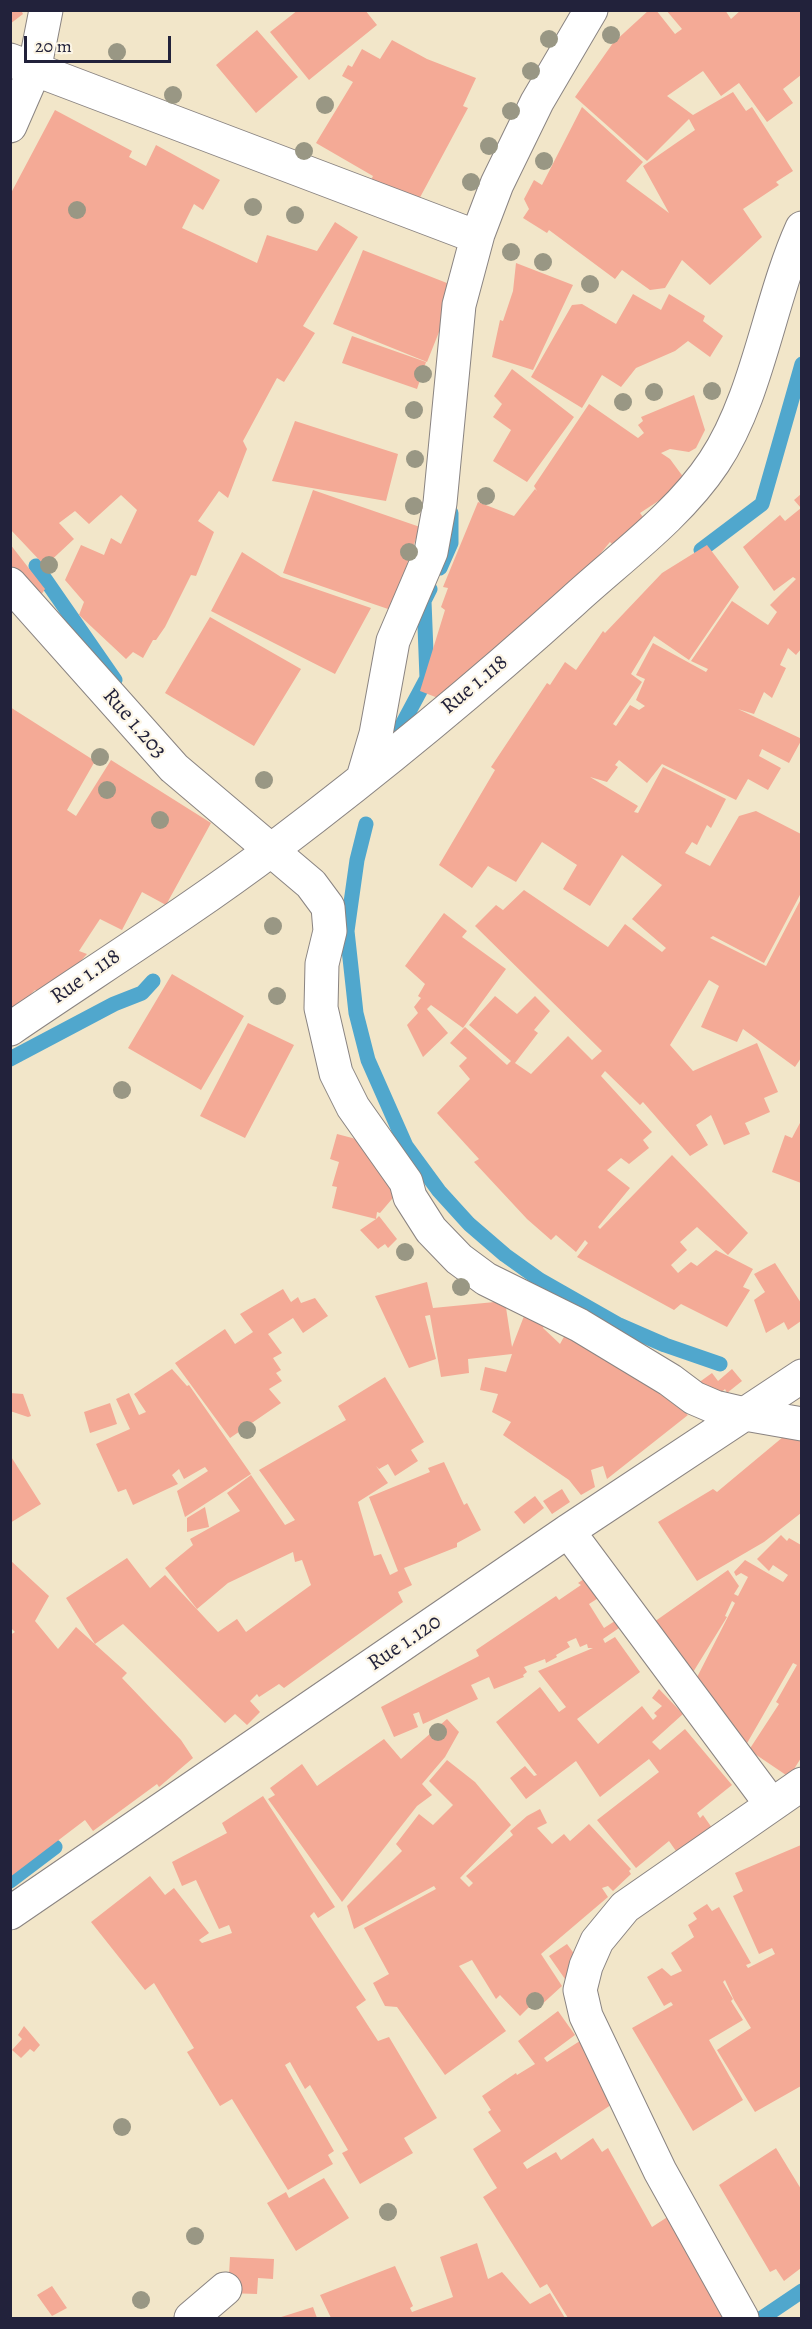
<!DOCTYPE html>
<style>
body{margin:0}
#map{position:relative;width:812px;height:2329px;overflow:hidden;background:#f2e6c9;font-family:Alegreya,serif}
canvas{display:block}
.frame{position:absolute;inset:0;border:12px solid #22223b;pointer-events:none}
.scale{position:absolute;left:24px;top:36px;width:147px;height:27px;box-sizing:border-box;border:3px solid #22223b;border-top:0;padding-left:8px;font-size:18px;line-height:21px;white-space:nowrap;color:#22223b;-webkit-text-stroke:4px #fcf5e5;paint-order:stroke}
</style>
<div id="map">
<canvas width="812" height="2329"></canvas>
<div class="frame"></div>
<div class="scale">20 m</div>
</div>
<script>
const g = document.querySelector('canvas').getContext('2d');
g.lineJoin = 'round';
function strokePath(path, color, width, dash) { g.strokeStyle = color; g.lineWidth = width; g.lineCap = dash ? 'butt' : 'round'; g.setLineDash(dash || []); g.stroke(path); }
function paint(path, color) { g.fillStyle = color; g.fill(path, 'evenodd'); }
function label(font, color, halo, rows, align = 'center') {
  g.font = font + ' Alegreya,serif'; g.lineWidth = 4.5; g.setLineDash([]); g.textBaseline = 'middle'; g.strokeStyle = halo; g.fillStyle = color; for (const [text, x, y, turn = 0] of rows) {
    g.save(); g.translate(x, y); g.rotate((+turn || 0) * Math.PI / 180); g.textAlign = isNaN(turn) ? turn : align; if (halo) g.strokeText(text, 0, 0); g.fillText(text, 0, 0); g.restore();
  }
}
strokePath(new Path2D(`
 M701,550L762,504L802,364
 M36,566L115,680
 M440,568L451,543V513
 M396,736L427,678L424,601L430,589
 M366,824L357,860L347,931L356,1013L368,1060L406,1146L439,1191L469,1224L505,1255L540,1280L619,1325L665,1345L720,1364
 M10,1059L114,1004L142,993L153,981
 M10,1881L55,1847
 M762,2318L802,2291`), '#50a7cd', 15);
paint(new Path2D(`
 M10,10H21L23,14L10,24Z
 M298,10H365L377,25L309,80L270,32Z
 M649,10H656L675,34L682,29L666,10H725L731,19L741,10H801V75L783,89L793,103L767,122L739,83L721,96L703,71L667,96L693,115L733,92L746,111L752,107L793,171L776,182L779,185L743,209L762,237L710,285L682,260L665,288L650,290L622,270L615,279L549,230L547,233L523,218L529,209L524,199L534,180L542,185L582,107L643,162L626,181L669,213L643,166L695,130L689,119L647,161L575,97L613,43Z
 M257,30L298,77L256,113L216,65Z
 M392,40L427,59L476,78L463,106L468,108L417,203L371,180L373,176L316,143L353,82L342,76L348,65L352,67L362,49L380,59Z
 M55,110L132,151L129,157L146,166L156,145L220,180L203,210L194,204L182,228L257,263L267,235L317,251L335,222L358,237L303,326L315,333L284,382L277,378L243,441L247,449L228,498L219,491L198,521L214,532L196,576L191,575L165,627L156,640H153L143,658L133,652L126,659L79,615L84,602L65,580L81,545L104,555L111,538L121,544L137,510L121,495L89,524L75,511L59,523L74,539L45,566L10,529V195Z
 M363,250L457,287L427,362L333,324Z
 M516,263L573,285L533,370L492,357L500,320L503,321L513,291Z
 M633,294L661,310L669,294L705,316L703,321L723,336L710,357L688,341L675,351L636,368L621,387L602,375L582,408L531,377L572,305L582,304L616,324Z
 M352,336L426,362L417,389L342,363Z
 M512,369L574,417L527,482L493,461L511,430L493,417L502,404L494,396Z
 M694,395L705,430L696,448L689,452L670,449L661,453L670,459L684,478L663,498L640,513L649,525L618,550L610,542L574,586L524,632L519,627L451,703L420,691L445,610L441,607L448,588L443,587L478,502L514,516L535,489L537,491L534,486L589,404L638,438L644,433L638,425L643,421L641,417Z
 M295,421L398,454L386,501L272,481Z
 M313,490L420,527L391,610L283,573Z
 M801,494V649L796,655L788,648L780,665L786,668L772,698L764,692L754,714L738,709L802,739L789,763L762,749L759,756L781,768L768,790L748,779L736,800L662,764L647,783L619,760L615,765L618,767L607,782L590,777L638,806L634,812L638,813L663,767L726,799L711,828L707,825L697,845L692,842L685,853L710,866L739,816L756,811L801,834V893L764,963L713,936L710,938L766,966L801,899V1058L795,1067L743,1029L737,1042L701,1027L719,986L709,980L670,1045L693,1071L757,1043L778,1092L764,1098L770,1112L745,1123L750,1134L724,1145L711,1115L696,1125L708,1145L690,1156L643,1102L640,1105L605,1071L601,1076L652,1132L643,1140L649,1148L629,1164L621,1158L607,1170L630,1188L598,1227L600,1229L672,1155L748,1233L728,1255L697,1227L680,1242L687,1250L671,1265L678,1273L691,1262L697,1266L716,1250L753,1269L743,1287L750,1290L727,1327L681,1304L674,1310L577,1257L588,1243L585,1240L576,1252L556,1235L551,1240L527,1219L474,1162L479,1159L437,1113L470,1079L459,1066L467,1058L450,1043L465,1027L507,1065L511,1061L469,1025L495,996L517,1014L535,996L550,1011L534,1030L538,1033L515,1063L531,1074L568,1036L592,1060L602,1051L475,926L496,905L503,910L524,890L608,947L625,924L662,952L666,948L632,919L662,885L622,855L590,906L563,889L577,865L542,842L516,882L488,866L472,888L439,865L495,770L491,767L547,683L550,685L565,662L576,670L603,631L605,633L662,573L707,545L739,587L689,660L654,636L631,674L642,682L613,724L616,726L630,705L639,710L645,706L636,700L645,679L636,675L653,643L706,672L708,669L691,661L732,601L768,625L777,612L770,605L796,579L793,577L774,591L743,547L780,515L785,521L801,508L794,500Z
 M10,544L45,589L31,610L10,605Z
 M242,552L281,577L371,608L335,674L211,611Z
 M210,617L301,669L254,746L165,693Z
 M10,707L95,761L67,810L76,816L111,760L211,823L166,905L142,892L122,930L100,919L79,951L87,954L48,998L35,990L10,1015Z
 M444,913L467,931L462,937L506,969L463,1028L431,1005L427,1009L448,1033L423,1057L407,1025L418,1013L414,1007L421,998L418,996L425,984L405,966Z
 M172,974L244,1016L201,1090L128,1048Z
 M248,1023L294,1045L245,1138L200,1116Z
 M801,1121V1183L772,1172L785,1135L792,1138Z
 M337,1134L356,1139L404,1185L380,1213L377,1212L376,1219L379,1216L397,1239L388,1248L385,1244L378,1249L360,1230L376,1219L332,1208L337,1187L332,1186L339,1162L330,1159Z
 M775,1263L801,1303V1321L788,1330L784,1322L766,1333L754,1300L765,1292L754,1274Z
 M427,1282L433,1308L505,1301L512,1347L526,1311L546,1320L543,1328L560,1344L566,1333L607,1354L688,1415L607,1479L603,1466L591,1470L595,1487L581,1495L569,1480L503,1435L511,1422L492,1412L498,1394L480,1390L485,1367L506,1372L512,1354L468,1359L469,1373L441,1377L430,1315L425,1316L436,1359L409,1368L375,1296Z
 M283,1289L291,1302L298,1297L301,1303L315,1298L328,1316L303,1333L293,1318L268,1334L282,1353L273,1358L281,1370L276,1373L282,1381L269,1389L281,1403L230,1438L175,1363L225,1329L235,1344L253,1332L240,1314Z
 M172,1369L187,1386L189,1385L251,1474L185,1517L177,1491L208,1471L205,1467L184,1479L179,1469L172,1475L178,1484L133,1505L126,1489L118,1492L96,1444L130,1429L116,1399L129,1393L139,1415L146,1412L134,1394Z
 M732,1369L742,1381L727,1393L725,1389L714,1399L694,1386L712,1373L718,1381Z
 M385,1377L424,1442L411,1450L418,1461L395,1476L388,1464L379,1469L376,1466L388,1483L358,1502L374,1556L381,1554L390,1575L398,1571L369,1497L430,1472L428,1468L444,1462L464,1505L467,1503L481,1530L457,1543V1547L404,1568L412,1585L398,1592L403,1602L284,1688L279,1684L259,1697L257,1694L250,1701L260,1712L247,1725L235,1714L225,1723L123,1624L95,1644L66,1598L127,1558L150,1588L165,1575L218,1632L237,1619L246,1632L311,1585L302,1560L295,1562L293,1552L228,1583L197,1609L165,1568L193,1545L190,1539L240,1511L227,1493L251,1475L285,1525L295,1520L259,1470L346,1420L338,1406Z
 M10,1393L23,1394L31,1416L28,1417L10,1411Z
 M110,1403L117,1424L90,1433L84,1412Z
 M789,1432L801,1436V1513L764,1542L697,1581L658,1522L713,1489L717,1492Z
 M10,1455L41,1504L10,1523Z
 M562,1489L570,1502L552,1514L543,1501Z
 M535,1496L544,1508L524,1524L514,1512Z
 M205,1507L209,1527L187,1532V1518Z
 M781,1535L787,1541L789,1538L801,1545V1758L789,1777L749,1750L779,1704L776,1702L797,1665L793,1663L742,1752L691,1689L735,1603L732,1601L725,1616L727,1617L687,1682L644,1629L728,1570L739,1586L734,1594L738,1596L748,1577L741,1573L736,1576L734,1572L745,1560L783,1582L788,1575L773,1565L769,1571L757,1559Z
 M10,1560L49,1596L35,1621L58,1649L76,1627L127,1673L122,1678L181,1740L193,1758L159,1787L157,1784L93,1831L85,1820L10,1877V1635L15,1632L10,1627Z
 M590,1575L603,1595L589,1604L604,1628L618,1619L622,1626L603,1639L605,1643L615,1637L640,1672L577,1719L598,1744L642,1706L653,1720L657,1716L654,1713L662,1706L652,1698L659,1689L683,1714L652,1742L660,1750L685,1729L732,1785L697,1813L700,1818L703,1815L717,1835L683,1861L669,1841L636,1868L597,1820L659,1772L649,1759L600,1797L576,1761L526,1799L510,1778L525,1766L534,1776L537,1775L496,1722L540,1687L559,1712L566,1707L538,1671L593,1648H588L587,1644L580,1647L576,1638L567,1642L570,1647L556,1655L557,1657L546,1663L545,1659L524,1667L527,1672L523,1675L524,1677L494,1689L489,1677L471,1685L478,1699L423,1724L419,1712L413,1714L418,1727L394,1737L381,1707L479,1656L476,1650L556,1596L559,1600L581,1585L578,1583Z
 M447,1719L459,1732L445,1757L422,1784L432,1795L417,1806L342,1902L268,1799L275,1795L270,1788L302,1764L317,1786L384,1739L401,1759Z
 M447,1760L475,1782L511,1825L460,1878L469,1887L473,1883L466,1876L513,1835L510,1831L527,1816L540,1809L547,1823L537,1828L552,1844L564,1834L570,1841L589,1824L631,1869L629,1871L631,1874L613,1891L608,1886L602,1888L608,1897L541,1954L562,1986L539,2007L534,2002L520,2016L500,1995L496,1999L472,1960L459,1966L506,2031L445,2075L397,2007L385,2006L373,1983L389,1974L364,1928L436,1889L434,1886L354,1929L347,1906L402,1851L396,1844L419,1814L433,1825L453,1805L429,1781Z
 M263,1796L335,1907L318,1918L314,1912L310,1916L366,2000L356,2007L378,2041L389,2037L437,2118L404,2138L413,2153L360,2184L342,2153L348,2150L310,2085L305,2089L290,2062L285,2065L334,2151L328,2155L333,2164L288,2190L232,2099L220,2106L187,2052L194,2048L154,1983L145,1990L91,1922L150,1876L165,1895L174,1888L209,1933L199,1940L202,1943L232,1933L229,1925L219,1929L196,1880L182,1886L172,1862L227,1833L222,1823Z
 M801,1845V2086L755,2112L717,2050L751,2028L734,2000L725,1980L723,1982L733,1999L731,2001L743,2020L709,2040L743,2100L693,2131L632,2028L673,2005L671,2002L664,2006L647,1977L662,1968L671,1976L682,1971L671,1953L694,1937L688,1925L697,1919L693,1913L707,1904L712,1911L719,1907L751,1963L746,1965L748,1968L775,1954L772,1948L759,1954L733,1896L743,1891L735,1873Z
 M567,1944L583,1966L565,1979L549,1956Z
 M558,2011L575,2035L544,2058L547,2062L583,2039L623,2097L523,2163L527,2169L556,2152L561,2160L593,2138L602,2152L608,2148L652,2227L669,2216L730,2318H568L547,2284L540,2288L483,2197L497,2188L473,2149L501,2131L488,2112L491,2110L482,2096L516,2073L517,2075L535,2064L518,2041Z
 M24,2026L40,2045L34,2052L30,2049L21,2058L12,2050L22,2039L18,2035Z
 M776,2148L801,2189V2268L784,2281L776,2269L770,2272L719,2185Z
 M324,2178L349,2218L296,2251L267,2203L286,2192L289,2198Z
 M477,2243L488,2279L502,2272L530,2304L550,2293L565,2318H331L320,2295L395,2266L413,2306L410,2308L412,2312L453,2297L440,2257Z
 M230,2257L274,2259L273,2279L258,2278L257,2294L228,2293Z
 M52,2286L67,2308L52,2316L37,2295Z
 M313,2307L317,2318H278Z`), '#f4aa96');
const minor = new Path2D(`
 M10,60L469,234H478
 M10,126L34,71L46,10
 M10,584L174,768L311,884L328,907L330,931L322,964L321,1008L336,1073L353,1107L406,1182L410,1197L431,1230L459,1259L486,1279L579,1325L670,1380L694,1398L715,1407L745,1414L802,1424
 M363,778L376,734L393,641L431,552L440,503L459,305L478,234L497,184L537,102L591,10
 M10,1029C98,969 189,912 274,848C377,770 478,687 574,600C621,557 679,515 714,462C758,396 769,301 802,228
 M568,1531L771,1804
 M10,1913L568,1531L802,1376
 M191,2318L225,2289
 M742,2318L660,2171L586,2016L580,1990L586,1966L597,1941L625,1907L802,1784`);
strokePath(minor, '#8a8482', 35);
strokePath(minor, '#fff', 33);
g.fillStyle = '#999784';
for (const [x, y] of [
 [611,35],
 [549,39],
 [117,52],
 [531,71],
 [173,95],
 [325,105],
 [511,111],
 [489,146],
 [304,151],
 [544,161],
 [471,182],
 [253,207],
 [77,210],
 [295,215],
 [511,252],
 [543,262],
 [590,284],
 [423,374],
 [712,391],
 [654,392],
 [623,402],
 [414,410],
 [415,459],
 [486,496],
 [414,506],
 [409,552],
 [49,565],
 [100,757],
 [264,780],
 [107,790],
 [160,820],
 [273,926],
 [277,996],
 [122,1090],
 [405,1252],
 [461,1287],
 [247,1430],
 [438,1732],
 [535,2001],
 [122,2127],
 [388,2212],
 [195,2236],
 [141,2300]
]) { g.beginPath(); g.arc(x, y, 9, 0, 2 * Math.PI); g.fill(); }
label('22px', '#22223b', '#fcf5e5', [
 ["Rue 1.118",475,685,-40],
 ["Rue 1.203",134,724,49],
 ["Rue 1.118",86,977,-35],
 ["Rue 1.120",405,1643,-34]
]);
</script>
